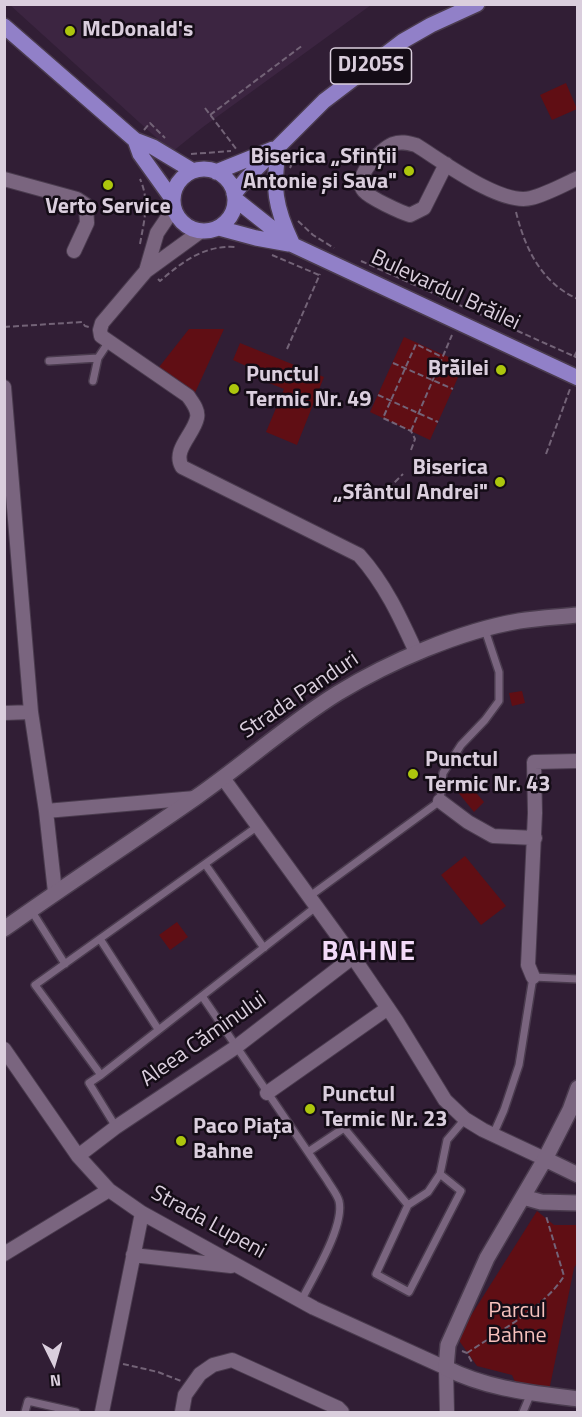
<!DOCTYPE html>
<meta charset="utf-8">
<style>
body{margin:0}
#map{position:relative;width:582px;height:1417px;overflow:hidden;background:#311e35;font-family:"Titillium Web",sans-serif}
canvas{display:block}
.frame{position:absolute;inset:0;border:6px solid #dacedd;pointer-events:none}
.north{position:absolute;left:24px;top:1333px;width:60px;height:60px;-webkit-text-stroke:4px #140c16;paint-order:stroke;rotate:175deg;font-size:16px;font-weight:700;line-height:24px;text-align:center;color:#dacedd}
.north::after{content:'';display:block;margin:auto;width:21px;height:27px;background:#dacedd;clip-path:polygon(50% 0,100% 100%,50% 72%,0 100%)}
</style>
<div id="map">
<canvas width="582" height="1417"></canvas>
<div class="frame"></div>
<div class="north">N</div>
</div>
<script>
const g = document.querySelector('canvas').getContext('2d');
g.lineJoin = 'round';
function paint(path, color) { g.fillStyle = color; g.fill(path, 'evenodd'); }
function strokePath(path, color, width, dash) { g.strokeStyle = color; g.lineWidth = width; g.lineCap = dash ? 'butt' : 'round'; g.setLineDash(dash || []); g.stroke(path); }
function label(font, color, halo, rows, align = 'center') {
  g.font = font + ' "Titillium Web",sans-serif'; g.lineWidth = 5; g.setLineDash([]); g.textBaseline = 'middle'; g.strokeStyle = halo; g.fillStyle = color; for (const [text, x, y, turn = 0] of rows) {
    g.save(); g.translate(x, y); g.rotate((+turn || 0) * Math.PI / 180); g.textAlign = isNaN(turn) ? turn : align; if (halo) g.strokeText(text, 0, 0); g.fillText(text, 0, 0); g.restore();
  }
}
paint(new Path2D(`
 M10,5H371L203,127L172,152Z`), '#3c2541');
paint(new Path2D(`
 M566,83L577,109L552,120L540,95Z
 M189,329H224L194,395L156,371Z
 M404,337L464,364L430,440L370,412Z
 M240,343L324,377L297,445L266,432L284,389L254,377L257,371L233,360Z
 M522,691L525,703L512,706L509,693Z
 M467,782L484,802L474,812L457,791Z
 M465,856L506,906L481,925L441,875Z
 M177,922L188,937L170,950L159,935Z
 M537,1211L554,1225H577V1263L574,1268L549,1391L516,1384L512,1375L477,1366L460,1342V1333Z`), '#600e14');
const service = new Path2D(`
 M49,361L98,358
 M93,381L98,358L108,343
 M205,864L264,948
 M310,896L440,801L443,773L461,745L485,720L499,701V672L485,630
 M31,910L65,964
 M100,939L158,1029
 M202,996L327,1180C331,1187 337,1194 339,1201C345,1226 313,1277 301,1301
 M101,1075L317,906
 M116,1127L89,1083L101,1075L35,985L258,826
 M493,1135L504,1110L519,1065L533,977L578,979
 M308,1152L344,1128L408,1205
 M440,1174L461,1191L409,1292L376,1274L408,1205L428,1192L440,1174L447,1140L465,1119
 M25,1412L28,1401L76,1412
 M523,1412L531,1393`);
const minor = new Path2D(`
 M446,164L424,208L410,215C400,212 370,198 364,191C352,177 381,149 393,144C401,141 408,143 416,145C442,161 501,206 531,198C547,194 563,185 578,178
 M4,179L77,199L86,205L87,223L74,251
 M201,231L146,271L102,323L100,330L101,336L188,396C192,402 199,410 197,418C194,434 172,450 182,467L359,555C385,584 400,617 416,652
 M146,271L157,233L174,208
 M4,387L31,712L46,811L55,892
 M4,713L31,712
 M223,778L353,957L396,1020L445,1100L465,1119L483,1130L545,1159
 M440,801L468,822L493,836L535,838
 M46,811L195,798
 M533,977L528,965L535,813L534,762L578,761
 M4,1049L78,1156L109,1190L142,1213L314,1308L446,1368L447,1412
 M267,1093L388,1008
 M78,1156L116,1127L236,1047L353,957
 M4,1254L109,1190
 M133,1255L231,1266
 M102,1412L142,1213
 M182,1412L185,1395L200,1374L213,1365L232,1360L338,1408L342,1412`);
const tertiary = new Path2D(`
 M4,929C67,884 132,842 195,798C244,764 288,724 338,693C389,662 460,631 519,621C538,618 558,617 578,615
 M578,1088L570,1110L545,1159L487,1258L448,1345L446,1368C487,1389 532,1393 578,1399
 M545,1159L578,1175
 M523,1197L541,1202L578,1203`);
const primary = new Path2D(`
 M4,26L135,140L153,147L193,171
 M135,140L140,154L173,200
 M279,148C272,187 275,207 292,243
 M173 200a31 31 0 1 1 62 0a31 31 0 1 1-62 0Z
 M216,172L273,149
 M234,194L247,178L324,101L403,41L431,25L477,4
 M235,199L293,245L578,378
 M219,228L256,238L289,244`);
strokePath(service, '#4a3b4e', 10);
strokePath(minor, '#4a3b4e', 16);
strokePath(tertiary, '#4a3b4e', 18);
strokePath(primary, '#4a3b4e', 18);
strokePath(new Path2D(`
 M205,108L237,150
 M210,115L303,45
 M144,130L150,123L165,138
 M191,154L231,151
 M290,168L294,159L291,155
 M516,212C525,248 541,283 578,299
 M298,221L313,235L334,248
 M140,244C144,221 150,201 140,179
 M272,255L319,275
 M361,261L578,358
 M158,279L160,281C182,262 204,245 235,247
 M4,327L82,322L85,326L89,327
 M287,349L320,274
 M574,357L578,349
 M393,363L453,389
 M378,395L438,422
 M411,431L452,335
 M411,450L415,439L411,431L383,418L416,344L442,357
 M546,454L570,389
 M382,495L403,474
 M462,1351L467,1353L473,1364
 M467,1353C498,1332 545,1307 564,1276L546,1216
 M123,1364L158,1372L181,1381`), '#736377', 2, [6, 3]);
strokePath(service, '#7a657f', 7);
strokePath(minor, '#7a657f', 14);
strokePath(tertiary, '#7a657f', 15);
strokePath(primary, '#9180c8', 15);
for (const [x, y, r, color] of [
 [70,31,6,"#adc60d"],
 [409,171,6,"#adc60d"],
 [108,185,6,"#adc60d"],
 [501,370,6,"#adc60d"],
 [234,389,6,"#adc60d"],
 [500,482,6,"#adc60d"],
 [413,774,6,"#adc60d"],
 [310,1109,6,"#adc60d"],
 [181,1141,6,"#adc60d"]
]) { const dot = new Path2D(); dot.arc(x, y, r, 0, 2 * Math.PI); g.fillStyle = color; g.fill(dot); strokePath(dot, '#140c16', 2); }
for (const [x, y, w] of [
 [371,66,81]
]) { const box = new Path2D(); box.roundRect(x - w / 2, y - 18, w, 36, 4.5); g.fillStyle = '#140c16'; g.fill(box); strokePath(box, '#dacedd', 1.5); }
label('bold 21px', '#dacedd', null, [
 ["DJ205S",371,66]
]);
label('bold 22px', '#dacedd', '#140c16', [
 ["McDonald's",82,31],
 ["Biserica „Sfinții",397,158,"right"],
 ["Antonie și Sava\"",397,183,"right"],
 ["Verto Service",108,208,"center"],
 ["Brăilei",489,370,"right"],
 ["Punctul",246,376],
 ["Termic Nr. 49",246,401],
 ["Biserica",488,469,"right"],
 ["„Sfântul Andrei\"",488,494,"right"],
 ["Punctul",425,761],
 ["Termic Nr. 43",425,786],
 ["Punctul",322,1096],
 ["Termic Nr. 23",322,1121],
 ["Paco Piața",193,1128],
 ["Bahne",193,1153]
], 'left');
label('22px', '#dacedd', '#140c16', [
 ["Bulevardul Brăilei",445,291,25],
 ["Strada Panduri",300,696,-34],
 ["Aleea Căminului",204,1040,-35],
 ["Strada Lupeni",208,1223,29]
]);
label('22px', '#f7c1bd', '#140c16', [
 ["Parcul",517,1312],
 ["Bahne",517,1337]
]);
g.letterSpacing = '1.5px';
label('bold 28px', '#f2daf8', '#140c16', [
 ["BAHNE",369,953]
]);
g.letterSpacing = '0px';
</script>
